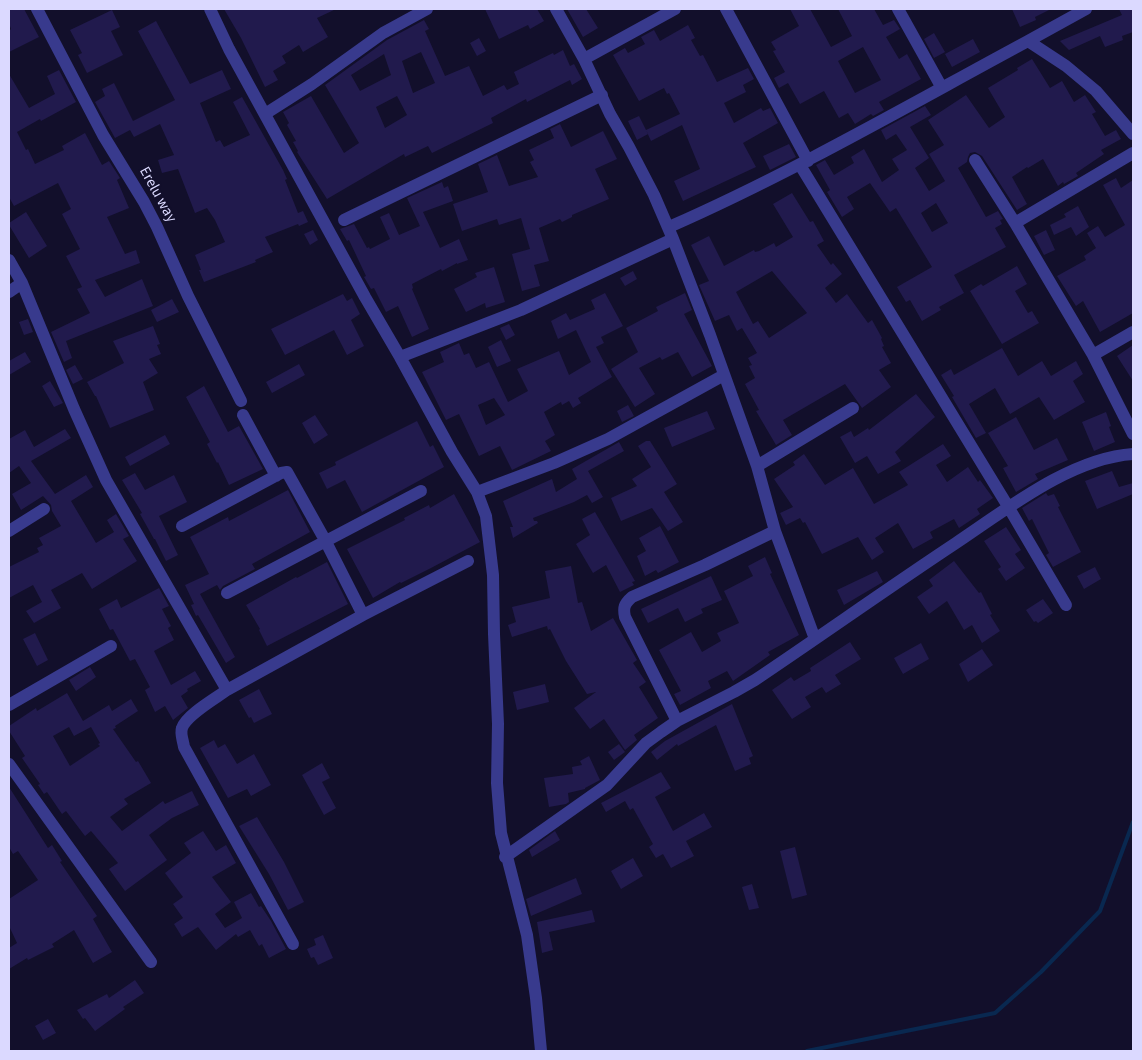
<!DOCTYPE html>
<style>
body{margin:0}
#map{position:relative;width:1142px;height:1060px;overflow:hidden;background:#120f2b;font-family:"Source Sans 3",sans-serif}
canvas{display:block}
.frame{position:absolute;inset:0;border:10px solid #dbd9ff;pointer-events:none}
</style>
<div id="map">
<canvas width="1142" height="1060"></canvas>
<div class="frame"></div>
</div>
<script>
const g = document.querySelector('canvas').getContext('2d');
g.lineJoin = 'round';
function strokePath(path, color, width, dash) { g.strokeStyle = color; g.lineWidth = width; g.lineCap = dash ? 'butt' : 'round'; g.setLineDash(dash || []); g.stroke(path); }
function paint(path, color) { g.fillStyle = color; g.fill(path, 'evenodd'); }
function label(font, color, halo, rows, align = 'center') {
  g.font = font + ' "Source Sans 3",sans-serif'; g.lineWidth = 4; g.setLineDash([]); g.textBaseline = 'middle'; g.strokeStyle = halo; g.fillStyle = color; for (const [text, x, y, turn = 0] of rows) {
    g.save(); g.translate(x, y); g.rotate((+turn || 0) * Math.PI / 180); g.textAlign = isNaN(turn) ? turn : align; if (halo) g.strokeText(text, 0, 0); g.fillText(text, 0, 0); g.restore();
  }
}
strokePath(new Path2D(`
 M807,1051L995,1013L1041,972L1100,911L1133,822`), '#092850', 4);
paint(new Path2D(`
 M9,9H24L39,37L9,52V31L11,29L9,23Z
 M224,9H336L317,18L328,37L303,52L299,45L282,56L286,63L273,71L278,80L265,87L241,38Z
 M485,9H537L544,21L530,29L528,25L499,39Z
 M567,9H586L598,28L583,37Z
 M790,9H810L831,47L852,36L838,9H874L883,25L894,20L900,29L886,37L899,59L907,54L921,79L879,102L884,110L873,116L871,114L855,124L848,113L839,118L824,91L800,104L788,83L779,88L774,78L785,72L773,51L776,50L771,42L799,26ZM863,47L881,80L855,93L838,61Z
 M1012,9H1051L1035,17L1036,20L1020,27Z
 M1119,9H1133V32L1122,36L1123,40L1105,47L1100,36L1069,50L1060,41L1122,15Z
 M112,10L120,27L111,31L123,55L87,73L78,55L82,53L70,30Z
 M424,20L429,29L425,31L445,76L469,66L483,96L504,85L507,90L519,84L514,72L553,53L554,55L563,50L570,66L574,64L582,79L572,85L570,80L527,102L526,99L491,118L493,123L432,153L428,146L405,157L404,154L327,199L297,152L298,151L293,142L296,141L287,125L289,123L283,112L311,96L344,153L359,143L325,85L387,40ZM421,52L435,83L413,93L402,61ZM384,54L391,75L360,91L351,75ZM397,96L407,115L385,128L376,107Z
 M156,21L190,84L222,70L231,89L200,103L216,142L220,140L224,147L250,135L233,102L242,97L283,170L287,179L285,180L298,213L303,211L308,222L299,226L298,224L265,237L273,252L255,260L256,262L204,282L199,270H201L195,255L225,242L215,220L207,208L195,213L178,169L162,173L158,160L174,155L160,124L134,137L130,130L115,138L95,102L105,96L102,89L114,83L133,121L175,100L138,31Z
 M688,25L695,38L691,40L700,56L703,55L717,82L748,68L754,79L743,85L746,92L724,103L734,123L761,108L763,111L770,108L778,123L743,143L756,167L683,201L674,181L700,169L682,125L651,141L646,130L680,114L669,93L667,94L664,88L639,101L613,55L625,48L628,53L645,44L641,37L654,30L660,41Z
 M934,33L945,52L934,58L924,39Z
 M479,38L486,51L477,56L470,43Z
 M973,39L980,52L952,67L945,54Z
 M1032,59L1050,88L1062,81L1074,102L1085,95L1096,112L1092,114L1105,136L1116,130L1121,139L1101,150L1104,154L1076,173L1078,176L1064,184L1063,182L1058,186L1043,159L1028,168L1027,167L1012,177L1027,204L1017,210L982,156L975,152L970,153L968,157L967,162L958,168L986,217L998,211L1003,219L1000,220L1002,224L995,228L1006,247L954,275L964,293L939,307L941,310L922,321L910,300L906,302L897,287L932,267L896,208L890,212L870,183L847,197L854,209L842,217L827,192L830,190L816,165L825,160L834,175L854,163L851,157L864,149L882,182L899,170L892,159L907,150L896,134L886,140L881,130L925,106L931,115L910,127L929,158L915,168L929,191L945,181L929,154L944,145L928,120L966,95L989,128L1005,117L988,88L1018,70L1017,68ZM936,203L948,223L932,232L921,213Z
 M59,70L76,102L41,121L40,119L17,132L26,150L28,149L35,164L64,150L62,146L85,133L102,165L109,161L120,178L117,180L129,208L107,217L125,254L136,250L140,263L95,280L105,297L142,279L153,306L66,341L72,358L64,362L51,332L90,313L77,289L82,287L66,256L80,249L62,214L71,209L58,183L14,206L9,197V74L29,108L55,94L47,76Z
 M639,116L648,134L637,140L628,121Z
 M560,124L571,147L603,131L617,159L595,169L609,199L572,215V217L562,222L560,219L539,228L549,261L534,265L540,286L522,291L512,254L530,249L521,218L499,225L497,219L462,231L453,204L488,192L478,164L497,155L509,186L538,177L530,162L534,160L529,150L554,138L550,129Z
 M789,144L796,157L770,170L763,156Z
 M1116,178L1121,188L1133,180V313L1100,332L1083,301L1076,306L1057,276L1086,260L1084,256L1096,248L1087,233L1098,226L1105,237L1125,225L1103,185Z
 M442,182L444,188L448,186L453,201L423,212L440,248L459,239L468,260L457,264V263L442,271L441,269L412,284L413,288L412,289L429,329L412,337L398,306L386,312L374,288L371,289L364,277L366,276L349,240L347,241L340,229L354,224L367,248L369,247L370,249L390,239L380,217L389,213L399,235L420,226L407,198Z
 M792,193L810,222L813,221L824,241L817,245L831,265L833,263L842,274L825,288L836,303L847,294L868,323L872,320L882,338L881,339L884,346L882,347L891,363L879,370L891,387L862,408L845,384L783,420L792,435L776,445L756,411L759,410L745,384L755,378L749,366L752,365L748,358L757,353L742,328L737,331L729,315L715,321L699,285L709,281L691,245L709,236L724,266L754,250L755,252L759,251L774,243L776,247L793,237L773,204ZM772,271L807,313L769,338L758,321L753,324L736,292Z
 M1078,206L1089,227L1076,236L1071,227L1054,235L1050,225L1066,217L1064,214Z
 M26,212L47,246L29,258L9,225V223Z
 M313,230L318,240L310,245L304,234Z
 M1046,230L1055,250L1044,255L1034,236Z
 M1017,266L1027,284L1015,291L1028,313L1032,311L1039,323L1002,344L970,291L981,284L983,286Z
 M494,267L505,302L486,308L485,303L466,312L454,289L477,277L475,273Z
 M633,271L637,279L625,286L620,278Z
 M605,293L623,326L601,337L604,343L596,347L612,377L578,398L581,403L573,408L569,401L562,405L561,402L544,412L555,435L545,441L551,451L512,470L500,446L479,456L459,414L446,420L422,372L444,362L440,352L459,343L464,355L469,353L476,368L489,362L508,402L528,391L517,369L559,351L569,375L591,362L576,330L558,339L551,321L566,313L570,320L595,309L591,300ZM494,398L505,415L486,425L478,405Z
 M685,293L692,310L684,314L712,366L692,377L678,352L662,360L660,357L639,368L655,394L635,407L611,369L638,352L626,328L658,311L656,307Z
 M343,294L347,301L352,298L360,314L351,320L364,346L347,355L334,330L285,355L271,329Z
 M172,299L179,312L157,322L151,310Z
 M28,319L33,332L24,335L19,322Z
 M509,324L515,335L506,340L500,328Z
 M153,326L160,344L157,345L161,354L149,359L158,373L143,382L154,410L110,428L96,396H95L87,382L124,363L113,341Z
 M501,340L511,361L497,367L488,347Z
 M1133,345V381L1117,356Z
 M1002,348L1018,376L1042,361L1051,376L1076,361L1083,374L1073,381L1085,402L1054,420L1039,397L1010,414L995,388L969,404L986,433L976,438L952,397L954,396L941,375L951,369L954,375Z
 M25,352L31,362L9,375V361Z
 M299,364L305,375L272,393L266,382Z
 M75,365L83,379L73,384L66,370Z
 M50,381L63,403L54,407L42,386Z
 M204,386L228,432L239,426L263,469L229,485L218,462L217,463L207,444L210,442L186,397Z
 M916,394L935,417L895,452L901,461L878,474L867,456L855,463L840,437L851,431L854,437L868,428L869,430Z
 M628,405L634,416L622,422L617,411Z
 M707,411L715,429L672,447L664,428Z
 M1106,412L1111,426L1109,427L1115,442L1094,451L1082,422Z
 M315,415L328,435L314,444L302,423Z
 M1016,417L1034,450L1057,438L1068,460L1035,474L1038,479L1016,492L1003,468L1008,466L988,433Z
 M417,421L430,447L433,445L444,467L362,512L345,480L327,489L319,473L336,465L335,462Z
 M65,429L71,438L31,461L55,494L86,475L93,487L71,501L96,543L114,532L107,520L116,514L129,536L123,539L137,561L92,589L82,573L51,590L61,608L34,623L26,611L42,602L33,585L9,598V567L39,552L37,548L43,545L39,538L61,526L52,511L51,505L43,496L21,510L12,494L31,483L19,466L9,473V439L25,430L34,447Z
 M165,435L170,444L130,466L125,457Z
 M646,441H650L677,484L664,492L683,522L668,531L652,508L621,521L611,498L637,486L632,479L651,467L638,446Z
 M619,442L624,451L588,471L603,497L592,503L587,495L574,502L533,518L534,521H537L538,523L513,538L510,527H513L503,501L552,479L556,492L577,479L572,469Z
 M943,444L951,456L936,465L947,482L968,467L978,482L980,480L993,498L977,509L980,514L959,528L954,519L930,532L933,538L913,549L898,523L875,538L884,552L872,560L858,537L822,554L805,522L803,523L800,518L786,525L780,513L793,507L774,479L795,465L793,462L804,454L825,485L853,468L874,504L908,485L899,472Z
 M1112,471L1119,487L1133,483V494L1097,509L1085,481Z
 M135,473L145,490L174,475L187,502L159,516L178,555L166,561L155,539H154L140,514L142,513L122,480Z
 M288,490L310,532L252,564L255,569L223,586L220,590L217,585L200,594L235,657L226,663L198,615L196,616L191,605L194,604L185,585L209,574L190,537L228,517L229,521Z
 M1046,493L1048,496L1054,494L1060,506L1058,507L1081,552L1053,567L1046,555L1049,553L1032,519L1029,521L1022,508Z
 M454,494L480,542L431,568L401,583L400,582L373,598L347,549L405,520L404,518L429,505L430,508Z
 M595,512L635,581L632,582L634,585L620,592L606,565L593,573L576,544L590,535L582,519Z
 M660,526L679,562L658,573L656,570L645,576L637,556L646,551L639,538Z
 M1006,527L1021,550L1015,554L1025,568L1006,581L998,569L1001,567L984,541Z
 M765,557L772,573L770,574L799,635L768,652L770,655L733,681L727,671L708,681L711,688L680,705L674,694L681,691L659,650L691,632L702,652L721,641L717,633L739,623L724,591L753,576L748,566Z
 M954,561L979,593L981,592L992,614L990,615L1000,631L982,643L972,625L964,630L947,601L929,614L917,597L933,586L929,580Z
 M327,562L348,604L267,646L259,630L260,629L246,605L296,577L297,578Z
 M571,566L578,603L582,602L591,631L613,618L637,660L633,663L646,682L639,687L658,718L634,735L637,740L625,750L604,719L590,729L574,708L596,692L587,694L566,661L550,629L548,630L547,626L512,637L508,625L516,622L512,607L550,598L545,571Z
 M1095,567L1101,579L1084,589L1077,576Z
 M877,571L883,582L844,605L837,590Z
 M711,576L722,600L701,609L703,613L685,622L678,608L648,623L641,609Z
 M159,588L169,606L162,609L171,626L168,628L174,640L154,651L171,685L195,671L201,681L187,689L188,691L181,696L188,708L173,720L165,706L155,712L145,690L150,687L135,659L130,661L113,629L110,630L99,609L117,599L121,608Z
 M1043,599L1053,613L1038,623L1036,621L1034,622L1026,610Z
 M35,633L48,660L37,666L23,639Z
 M850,642L861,659L835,675L841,684L826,693L822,687L805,697L811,707L792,719L772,690L791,677L794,681L811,671L810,668Z
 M921,643L929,659L903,674L894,658Z
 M982,649L993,665L968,682L959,664Z
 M90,667L96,677L76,691L69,680Z
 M545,684L549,702L517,710L513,692Z
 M259,689L272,714L254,723L251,717L249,718L239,700Z
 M67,693L83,721L109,705L112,711L131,699L138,711L115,726L116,728L113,729L136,762L138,761L151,783L124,799L128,804L110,817L122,831L163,801L165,804L192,791L199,805L172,818L149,835L167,860L125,891L109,869L118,863L91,831L85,836L66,811L62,814L47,792L44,794L38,785L40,784L22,758L25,756L9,731V726L36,708L37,711ZM69,727L74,736L91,727L100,743L98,744L100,746L70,766L53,736Z
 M732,704L753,756L749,758L751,764L735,771L716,725L678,746L677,744L657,760L651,752L665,741Z
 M214,740L218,748L225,744L237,764L254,754L271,785L251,796L247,789L228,798L200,748Z
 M619,744L625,752L614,760L608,752Z
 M589,756L600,780L585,788V789L568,793L569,802L566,804L549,807L544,778L573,774L572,767L582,765L580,761Z
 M322,763L330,778L322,782L336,808L324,815L302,775Z
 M661,772L671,788L655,797L673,831L704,813L712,827L686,841L694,856L671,868L663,854L656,858L649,847L653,844L633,808L630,810L625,801L606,812L601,803Z
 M9,787L48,848L52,845L62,861L60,862L97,916L93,919L112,952L93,963L74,930L52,944L54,947L28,960L27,958L9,969V948L17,943L9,926V899L38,880L18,851L13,854L9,847Z
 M257,817L284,862L304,902L288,910L269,874L239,826Z
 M203,831L216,851L226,845L236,863L212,877L231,902L215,914L225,928L242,918L234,902L251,893L259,907L261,906L271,921L286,949L269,958L262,944L259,946L250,930L238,937L236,934L216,950L198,927L182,937L174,924L183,918L173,904L183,897L165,873L191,853L184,843Z
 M555,831L560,840L532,857L529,850Z
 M795,847L807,895L792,899L780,851Z
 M633,858L643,876L621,889L611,871Z
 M576,878L582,894L531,916L526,899Z
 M752,884L759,908L749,910L742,887Z
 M592,910L595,922L549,932L553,950L542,953L537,922Z
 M323,935L333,958L318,965L314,957L311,958L307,949L316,945L314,939Z
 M135,980L144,993L123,1007L125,1009L95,1031L85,1018L83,1019L77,1010L107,994L109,998Z
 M48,1019L56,1033L43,1040L35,1026Z`), '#211a4d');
strokePath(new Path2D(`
 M37,9L103,135L144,202L157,227L188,296L241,401
 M210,9L229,49L365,297L400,357L452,452L477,492L486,516L493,575L494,634L498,724L497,783L501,833L527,935L536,998L541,1051
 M556,9L584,59L610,114L629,147L654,195L673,239L710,335L757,466L775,531L815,639
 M726,9L808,161
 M898,9L942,88
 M1028,41L1086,9
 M584,59L675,9
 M265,114L312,84L383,33L427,9
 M975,160L1015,223L1093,355L1133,434
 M800,165L1009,508L1066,605
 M344,220L602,95
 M1015,223L1133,153
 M669,227C792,173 909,105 1028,41L1066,66L1096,91L1133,134
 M9,260L22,283L74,409L106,480L227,690C216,698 186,715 182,728C180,734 183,740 184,747L293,944
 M9,292L22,283
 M1093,355L1133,332
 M400,357L521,310L673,239
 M243,415L276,476
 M757,466L853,408
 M477,492L554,463L608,439L724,375
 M182,526L281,473L287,472L325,540L363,615L227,690
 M9,531L44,509
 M227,593L421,491
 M363,615L468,561
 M9,705L111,646
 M677,721L625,617C623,608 624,604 632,597L705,565L775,531
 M9,764L151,962
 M505,857L607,785L646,743L661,732L677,721L734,692L755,680C822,635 888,588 956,543C1007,509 1071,458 1133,454`), '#383a8d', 12);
label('15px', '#dbd9ff', '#120f2b', [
 ["Erelu way",157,195,61]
]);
</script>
